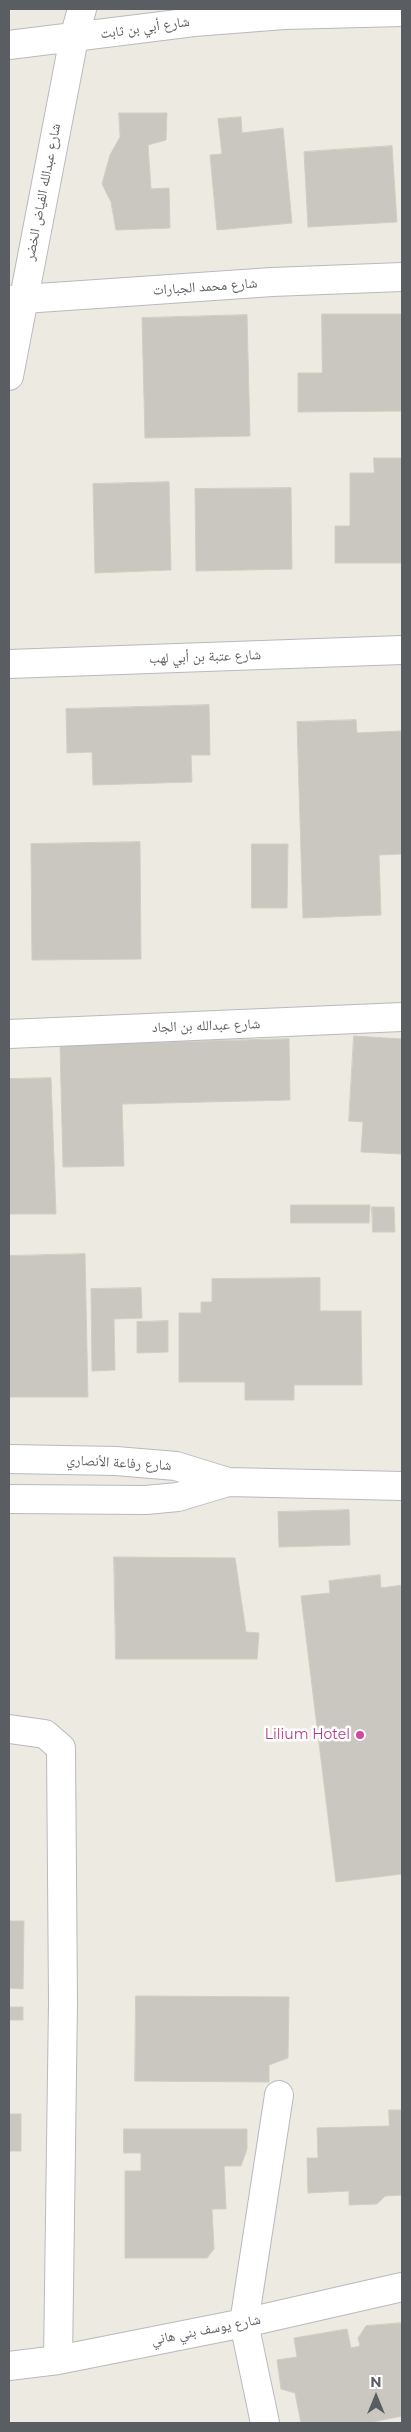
<!DOCTYPE html>
<meta charset="utf-8">
<style>
body{margin:0}
#map{position:relative;width:411px;height:2432px;overflow:hidden;background:#edebe1;font-family:Montserrat,sans-serif}
canvas{display:block}
.frame{position:absolute;inset:0;border:10px solid #5a5d62;pointer-events:none}
.north{position:absolute;left:351px;top:2372px;width:50px;height:50px;-webkit-text-stroke:4px #fff;paint-order:stroke;rotate:0deg;font-size:14px;font-weight:700;line-height:20px;text-align:center;color:#5a5d62}
.north::after{content:'';display:block;margin:auto;width:18px;height:22px;background:#5a5d62;clip-path:polygon(50% 0,100% 100%,50% 72%,0 100%)}
</style>
<div id="map">
<canvas width="411" height="2432"></canvas>
<div class="frame"></div>
<div class="north">N</div>
</div>
<script>
const g = document.querySelector('canvas').getContext('2d');
g.lineJoin = 'round';
function paint(path, color) { g.fillStyle = color; g.fill(path, 'evenodd'); }
function strokePath(path, color, width, dash) { g.strokeStyle = color; g.lineWidth = width; g.lineCap = dash ? 'butt' : 'round'; g.setLineDash(dash || []); g.stroke(path); }
function label(font, color, halo, rows, align = 'center') {
  g.font = font + ' Montserrat,"Noto Naskh Arabic",sans-serif'; g.lineWidth = 5; g.setLineDash([]); g.textBaseline = 'middle'; g.strokeStyle = halo; g.fillStyle = color; for (const [text, x, y, turn = 0] of rows) {
    g.save(); g.translate(x, y); g.rotate((+turn || 0) * Math.PI / 180); g.textAlign = isNaN(turn) ? turn : align; if (halo) g.strokeText(text, 0, 0); g.fillText(text, 0, 0); g.restore();
  }
}
const building = new Path2D(`
 M119,113H167L166,140L148,145L151,189L169,188L170,228L116,230L111,202L102,184L110,155L120,137Z
 M241,117L242,133L283,128L292,223L217,230L210,155L222,154L218,119Z
 M392,146L397,222L308,227L304,152Z
 M322,314H402V411L298,412V373H322Z
 M247,315L250,436L145,438L142,318Z
 M374,458H402V563H335V526H350V473H374Z
 M169,482L171,570L95,573L93,484Z
 M291,488L292,569L196,571L195,489Z
 M209,705L210,755H191L192,782L93,785L92,752L67,753L66,709Z
 M356,720L357,733L402,731V854L379,855L381,915L303,918L297,722Z
 M140,842L141,959L32,960L31,844Z
 M252,844H288L287,908H252Z
 M354,1036L402,1039V1154L361,1152L363,1122L349,1121Z
 M289,1039L290,1100L122,1104L124,1166L63,1167L60,1045Z
 M51,1078L56,1214H9V1079Z
 M291,1205H370L369,1223H291Z
 M372,1207H394L395,1232H373Z
 M85,1254L88,1397H9V1256Z
 M320,1278V1311H361L362,1385H294V1400H245V1382H179V1313H201V1302H212V1279Z
 M141,1288L142,1318L114,1319L115,1370L92,1371L91,1289Z
 M168,1321V1352L137,1353V1322Z
 M349,1510L350,1545L279,1547L278,1512Z
 M114,1557L235,1558L246,1632L259,1633L257,1659H116Z
 M380,1575L381,1588L402,1585V1874L336,1882L301,1596L330,1593L329,1581Z
 M9,1921H24L23,1989L9,1988Z
 M136,1996L289,1997L288,2058L269,2065V2082L135,2081Z
 M9,2007H23V2020H9Z
 M389,2110H402V2195L385,2196L377,2204L349,2205V2191L308,2193L307,2158H318L317,2128L389,2126Z
 M9,2114H21V2151H9Z
 M124,2129H247V2149L241,2166H224L226,2209H212L214,2249L207,2258H125V2171H141V2153H124Z
 M402,2323V2416L368,2423H301L295,2393L281,2389L277,2360L297,2357L294,2338L347,2329L351,2348L360,2346L358,2338L366,2326Z`);
paint(building, '#cac7c1');
strokePath(building, '#d1cdc0', 1);
const minor = new Path2D(`
 M9,45L194,22L284,15L402,12
 M9,300L272,282L402,277
 M9,376L74,38L82,9
 M9,664L402,650
 M9,1034L402,1017
 M9,1459L116,1461L176,1466L228,1482L402,1486
 M9,1499L146,1500L178,1497L228,1482
 M9,1729L45,1734L61,1748L63,2002L58,2360
 M9,2366L58,2360L244,2323L402,2287
 M265,2423L244,2323L279,2095`);
strokePath(minor, '#b7b9be', 30);
strokePath(minor, '#fff', 28);
for (const [x, y, r, color] of [
 [360,1735,5,"#d1479c"]
]) { const dot = new Path2D(); dot.arc(x, y, r, 0, 2 * Math.PI); g.fillStyle = color; g.fill(dot); strokePath(dot, '#fff', 2); }
label('14px', '#5a5d62', '#fff', [
 ["شارع أبي بن ثابت",145,28,-8],
 ["شارع عبدالله الفياض الخضر",43,192,-79],
 ["شارع محمد الجبارات",205,287,-4],
 ["شارع عتبة بن أبي لهب",205,657,-2],
 ["شارع عبدالله بن الجاد",206,1026,-2],
 ["شارع رفاعة الأنصاري",119,1463,3],
 ["شارع يوسف بني هاني",206,2330,-11]
]);
label('14px', '#b23c85', '#fff', [
 ["Lilium Hotel",350,1735]
], 'right');
</script>
